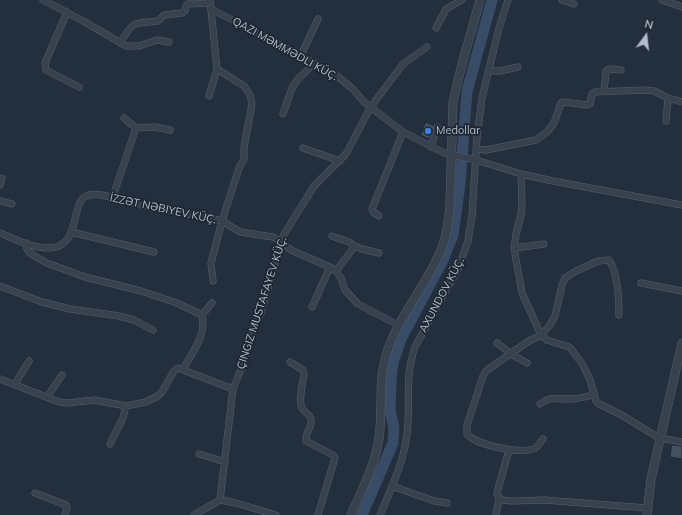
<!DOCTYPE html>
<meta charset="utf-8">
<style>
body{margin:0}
#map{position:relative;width:682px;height:515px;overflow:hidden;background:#242f3e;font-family:Mulish,sans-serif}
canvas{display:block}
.north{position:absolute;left:626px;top:16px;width:40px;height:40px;-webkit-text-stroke:3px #1d2633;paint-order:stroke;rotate:15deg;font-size:11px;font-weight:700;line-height:16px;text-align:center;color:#b4bcc9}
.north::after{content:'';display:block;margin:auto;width:14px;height:18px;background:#b4bcc9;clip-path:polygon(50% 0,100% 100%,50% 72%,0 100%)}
</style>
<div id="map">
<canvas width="682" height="515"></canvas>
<div class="north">N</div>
</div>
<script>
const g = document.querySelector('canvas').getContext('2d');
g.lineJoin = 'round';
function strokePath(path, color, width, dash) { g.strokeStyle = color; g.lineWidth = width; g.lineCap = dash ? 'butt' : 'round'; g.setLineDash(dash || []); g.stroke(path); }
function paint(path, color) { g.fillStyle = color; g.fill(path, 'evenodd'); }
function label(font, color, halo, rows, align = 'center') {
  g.font = font + ' Mulish,sans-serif'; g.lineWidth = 3.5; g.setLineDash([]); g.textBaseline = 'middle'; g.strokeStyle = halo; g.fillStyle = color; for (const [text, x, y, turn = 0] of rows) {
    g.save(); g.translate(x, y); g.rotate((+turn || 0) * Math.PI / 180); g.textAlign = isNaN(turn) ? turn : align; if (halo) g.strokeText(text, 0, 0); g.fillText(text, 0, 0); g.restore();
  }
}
strokePath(new Path2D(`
 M362,515L393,443L394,428L390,410L391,380L393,363L401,339L443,260L453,235L460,184L467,91L492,0`), '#394c67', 11);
const building = new Path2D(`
 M426,122L434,126L429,139L421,135Z
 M672,445L682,446V459L670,457Z`);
paint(building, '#455162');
strokePath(building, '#1f2835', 1);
const minor = new Path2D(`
 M43,0L85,22L126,46H139L157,40L169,42
 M210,0L217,69L244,86L250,95L252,104L244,147V159L239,168L222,221L211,263L213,281
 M562,0L574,4
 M662,0L682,7
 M211,9L315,63L337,76L353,89L364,102L403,132L444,153L476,160L521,174L553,181L682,205
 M67,12L45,63L46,70L79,87
 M436,28L446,9L462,0
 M120,43C134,20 132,24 158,21L164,15L182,13L185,11L186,6L188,4L210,3
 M301,55L318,19
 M488,71H500L518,67
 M604,91L606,71L610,69L621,70
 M209,96L217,69
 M283,114L292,88L298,79L315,63
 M124,118L136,128L155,127L170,130
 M666,121L668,98
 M431,147L437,127
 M303,148L340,161
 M476,149L486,150L536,140L547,132L554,123L561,103L564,102L587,105L590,104L592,94L595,92L645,90L654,91L668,98L682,102
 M521,174L522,203L521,215L516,234L514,248L522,293L541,335L547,340L569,347L572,350L583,365L590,380L596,401L599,404L620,414L659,438L682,442
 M0,185L2,178
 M112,199L136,128
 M0,201L12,204
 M379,216L373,212L372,209L403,132
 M71,232L154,252
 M0,233C14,239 30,247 46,248C84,250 68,199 89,195C101,192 116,200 128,202C156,209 186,214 214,219L222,221L240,232L273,237L281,242L291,250L330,267L336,271L341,278L345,290L358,304L398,325
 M332,236L349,242L354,246L362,249L379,253
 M26,243L27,249L31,254L47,263L85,277L141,291L177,303L202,315C207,335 192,353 183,369
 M514,248L544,244
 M336,271L352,250L354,246
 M641,283L682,291
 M0,286L42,302L70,309L119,316L134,320L153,330
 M312,307L330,267
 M202,315L212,303
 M497,343L511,354L527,363
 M290,362L303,370L304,374C303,382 298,401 302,408C304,412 311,415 311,420C312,427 305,433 306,441L333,455L335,458L318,515
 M0,379L59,402L68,403L94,400L126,406L146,402L158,396L162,392L174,371L178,368L233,389
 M15,384L29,361
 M47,397L62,375
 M540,404C552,395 557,400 571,399C579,399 587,396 594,395
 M543,439C540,442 538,447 535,448C522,455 476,445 467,434V425L483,376L487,370L529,341L541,335L550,325L555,316L562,285L565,278L576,271L598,261L609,260C618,273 619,299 619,315
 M110,444L123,418L126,406
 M509,450L498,489L497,494L501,500L512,501L544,500L647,508
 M199,454L225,462
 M392,486L434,501L447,503
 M35,493L66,505L67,508L65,515
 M220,500L236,503L276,515
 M194,515L220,500L233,389L244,362L254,327L261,313L283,236L314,186L346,154L370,108L403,64L427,47
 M380,515C391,489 404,462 407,434C411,403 404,378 415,347L458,269L468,241L472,216L477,137L482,98L499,28L508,0
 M496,515L499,498`);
const tertiary = new Path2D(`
 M351,515C362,490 375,466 379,438C383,411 378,383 386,356C397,317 427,286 442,248C447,234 449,219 450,204L453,102L461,68L480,0
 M647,515L651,479L682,343`);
strokePath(minor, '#565f6c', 7);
strokePath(tertiary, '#565f6c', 9);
strokePath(minor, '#38414e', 6);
strokePath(tertiary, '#38414e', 8);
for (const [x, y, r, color] of [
 [428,131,4,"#3f7fe0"]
]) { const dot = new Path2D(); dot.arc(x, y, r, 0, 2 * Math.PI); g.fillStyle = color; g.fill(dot); strokePath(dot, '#1d2633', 1.5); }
label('11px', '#b4bcc9', '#1d2633', [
 ["QAZI MƏMMƏDLI KÜÇ.",285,49,29],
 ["İZZƏT NƏBIYEV KÜÇ.",163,209,12],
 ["AXUNDOV KÜÇ.",442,295,-62],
 ["ÇINGIZ MUSTAFAYEV KÜÇ.",262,303,-72]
]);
label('11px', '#b4bcc9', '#1d2633', [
 ["Medollar",436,131]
], 'left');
</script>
